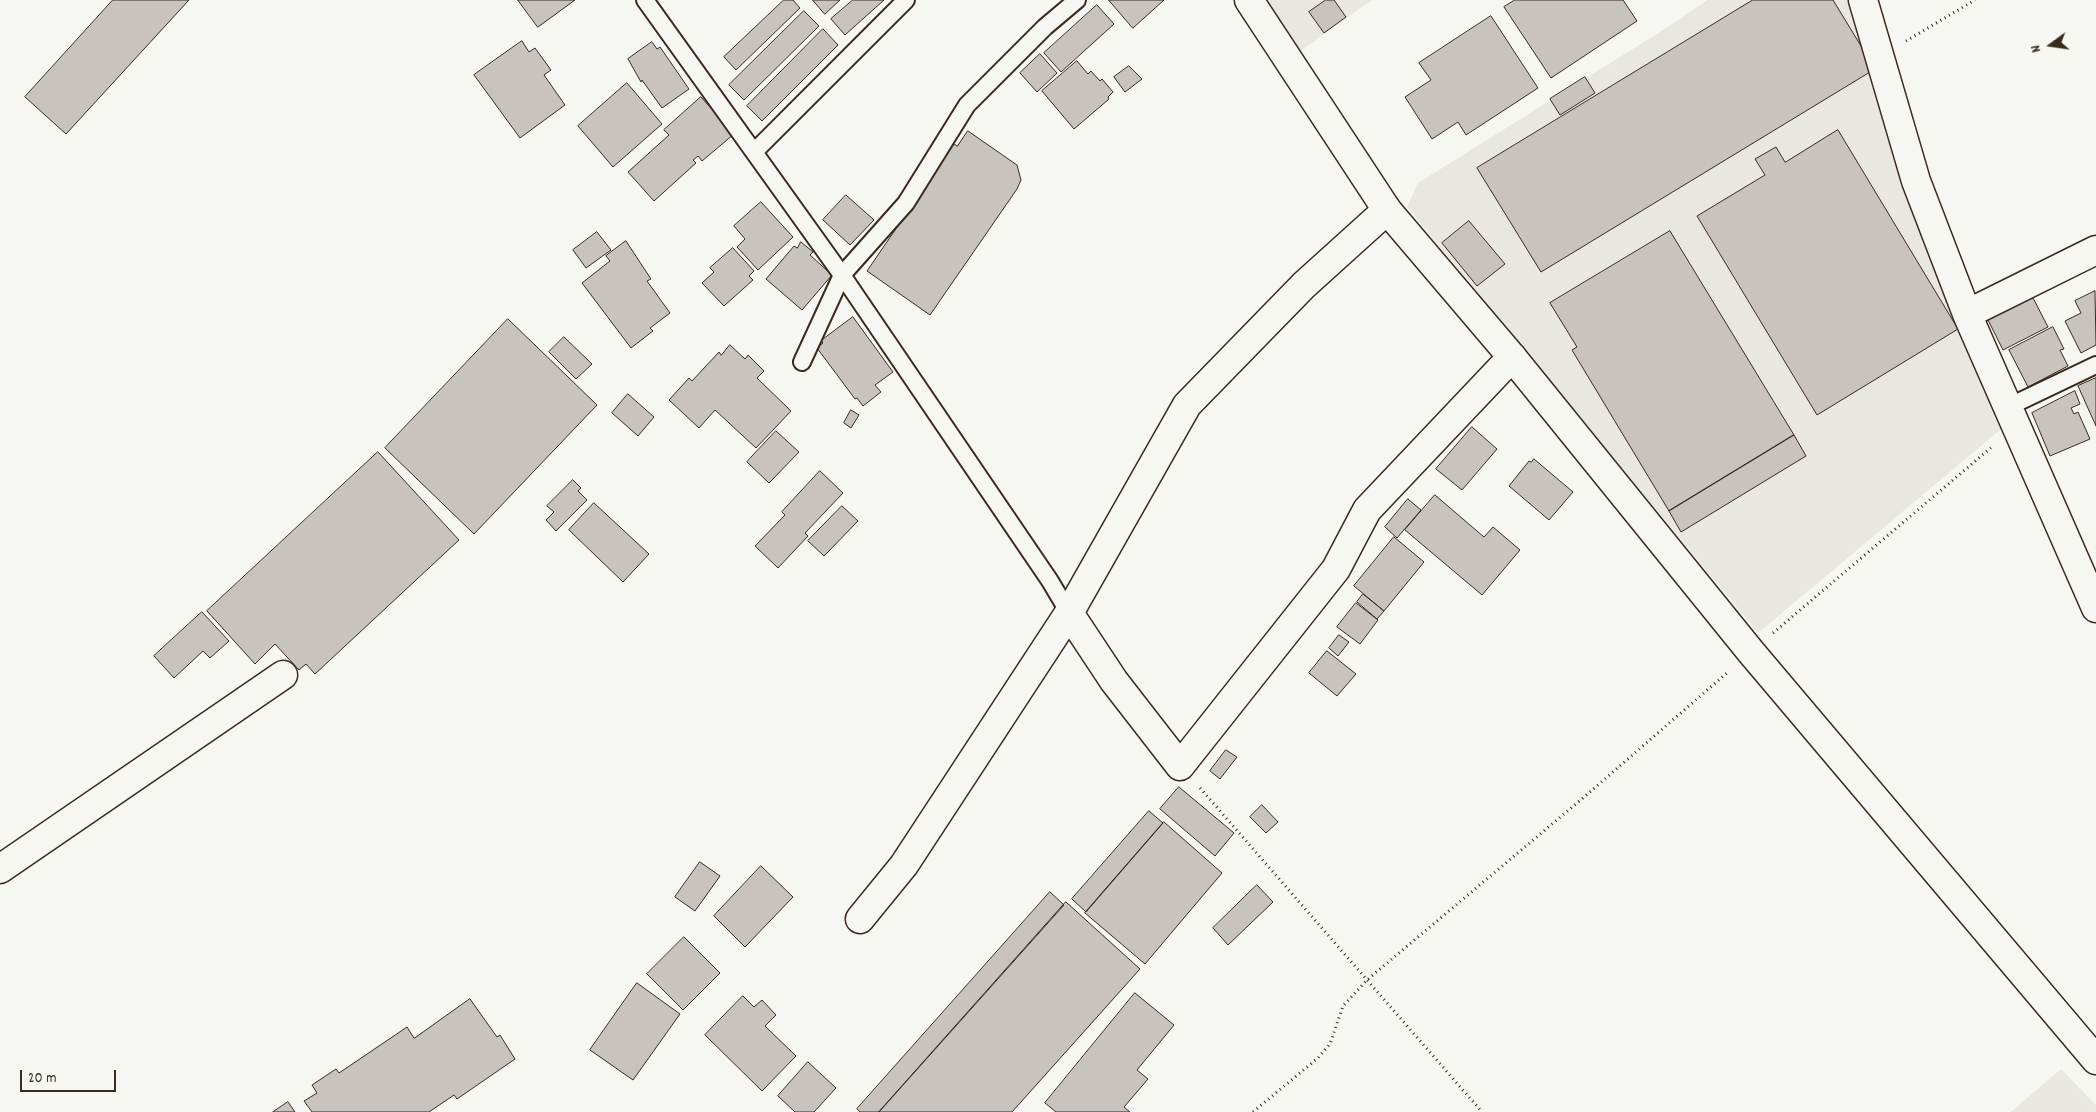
<!DOCTYPE html>
<style>
body{margin:0}
#map{position:relative;width:2096px;height:1112px;overflow:hidden;background:#f6f6f2;font-family:Dekko,sans-serif}
canvas{display:block}
.north{position:absolute;left:2026px;top:20px;width:50px;height:50px;-webkit-text-stroke:4px #f6f6f2;paint-order:stroke;rotate:256deg;font-size:14px;font-weight:700;line-height:20px;text-align:center;color:#3b2a1e}
.north::after{content:'';display:block;margin:auto;width:18px;height:22px;background:#3b2a1e;clip-path:polygon(50% 0,100% 100%,50% 72%,0 100%)}
.scale{position:absolute;left:20px;top:1070px;width:96px;height:22px;box-sizing:border-box;border:2px solid #3b2a1e;border-top:0;padding-left:6px;font-size:15px;line-height:18px;white-space:nowrap;color:#3b2a1e;-webkit-text-stroke:4px #f6f6f2;paint-order:stroke}
</style>
<div id="map">
<canvas width="2096" height="1112"></canvas>
<div class="north">N</div>
<div class="scale">20 m</div>
</div>
<script>
const g = document.querySelector('canvas').getContext('2d');
g.lineJoin = 'round';
function paint(path, color) { g.fillStyle = color; g.fill(path, 'evenodd'); }
function strokePath(path, color, width, dash) { g.strokeStyle = color; g.lineWidth = width; g.lineCap = dash ? 'butt' : 'round'; g.setLineDash(dash || []); g.stroke(path); }
paint(new Path2D(`
 M1265,0H1372L1299,52Z
 M1707,0H1854L2006,425L1758,633L1407,207L1418,183L1668,27Z
 M2061,1069L2096,1105V1112H2011Z`), '#e8e7e2');
const building = new Path2D(`
 M113,0H189L66,134L25,97Z
 M518,0H575L538,27Z
 M784,0H793L800,8L736,70L724,57Z
 M813,0H840L825,14Z
 M853,0H884L845,35L831,19Z
 M1109,0H1164L1133,28Z
 M1326,0H1334L1346,17L1324,33L1309,12Z
 M1515,0H1623L1637,21L1551,78L1504,7Z
 M1753,0H1833L1875,69L1541,272L1477,168Z
 M1097,5L1114,24L1061,72L1044,53Z
 M804,11L819,26L744,100L729,85Z
 M1491,16L1538,88L1466,135L1458,122L1432,139L1405,97L1431,80L1419,63Z
 M823,29L838,45L762,121L747,106Z
 M522,41L529,52L535,48L551,70L544,75L565,105L520,138L474,75Z
 M652,42L657,49L660,47L689,89L662,108L642,80L641,82L628,59Z
 M1040,54L1057,73L1037,92L1020,73Z
 M1077,61L1088,74L1091,71L1100,81L1102,79L1113,92L1108,97L1109,99L1074,129L1042,91Z
 M1129,66L1142,79L1125,92L1114,77Z
 M1585,77L1595,93L1560,115L1550,99Z
 M627,83L662,124L613,167L578,126Z
 M701,97L734,134L702,161L698,156L693,160L696,163L654,201L628,172L669,135L664,130Z
 M1838,130L1958,329L1817,415L1697,216L1765,175L1755,159L1776,147L1785,162Z
 M968,131L1017,165L1021,180L1017,189L930,315L867,271L954,144L957,146Z
 M846,195L874,220L850,245L823,220Z
 M761,202L793,237L758,270L737,247L745,239L734,226Z
 M1469,221L1505,264L1477,286L1442,243Z
 M1670,231L1794,435L1669,511L1572,350L1577,347L1550,303Z
 M597,232L611,250L586,268L573,250Z
 M626,241L651,279L647,281L670,313L650,328L653,331L631,348L582,283L610,261L606,256Z
 M801,242L813,252L810,255L832,275L802,310L766,279L794,246L797,248Z
 M733,248L754,271L749,276L753,280L724,306L702,283L714,272L710,268Z
 M2095,291L2096,345L2081,353L2065,321L2081,313L2075,301Z
 M2031,294L2048,327L2003,350L1987,318Z
 M853,317L893,372L875,385L881,392L863,406L857,398L855,399L817,348L823,343L821,341Z
 M508,319L597,405L474,534L385,448Z
 M2053,327L2064,349L2060,350L2068,366L2028,387L2009,350Z
 M564,337L592,364L576,379L549,352Z
 M730,345L745,359L748,355L764,371L757,378L791,411L756,448L715,410L699,428L669,400L689,378L692,381L719,352L721,355Z
 M2096,378V426L2078,386Z
 M2075,391L2080,404L2071,408L2074,414L2078,412L2090,439L2050,456L2032,413Z
 M628,394L654,417L638,436L612,413Z
 M851,410L859,415L851,428L844,423Z
 M1472,427L1497,449L1462,490L1436,469Z
 M776,431L799,452L769,483L747,462Z
 M1794,435L1806,456L1681,532L1669,511Z
 M378,452L459,540L315,674L306,664L299,670L275,644L255,664L207,611Z
 M1534,459L1573,492L1549,520L1509,486L1529,461L1531,462Z
 M820,471L843,493L805,533L808,536L778,568L755,546L785,515L782,512Z
 M573,480L581,488L578,491L587,500L556,531L546,520L554,512L547,506Z
 M1435,495L1484,537L1493,527L1520,550L1482,595L1405,530Z
 M1408,499L1421,510L1397,538L1385,527Z
 M594,503L649,554L623,582L569,530Z
 M842,506L858,521L824,556L808,541Z
 M1394,537L1424,562L1384,611L1354,586Z
 M1363,594L1384,611L1377,619L1357,602Z
 M1356,603L1378,620L1360,644L1337,627Z
 M202,612L229,641L210,658L203,651L174,678L154,656Z
 M1339,635L1349,642L1338,656L1329,648Z
 M1327,651L1356,674L1337,696L1309,673Z
 M1226,750L1237,757L1220,779L1210,771Z
 M1179,787L1234,833L1215,856L1160,809Z
 M1262,805L1278,822L1266,833L1250,817Z
 M1149,811L1163,823L1086,912L1072,899Z
 M1164,822L1222,873L1145,964L1085,913Z
 M700,862L720,876L695,911L675,897Z
 M761,866L793,897L745,947L714,916Z
 M1257,885L1273,902L1228,945L1213,928Z
 M1050,892L1064,905L879,1112H860L857,1109Z
 M1066,902L1140,969L1012,1112H879Z
 M684,937L720,973L683,1010L647,974Z
 M637,983L680,1014L633,1080L590,1050Z
 M1135,993L1174,1025L1137,1070L1148,1079L1124,1107L1130,1112H1056L1045,1103Z
 M743,996L754,1007L762,1000L776,1015L765,1026L796,1056L762,1091L705,1035Z
 M470,999L497,1037L500,1035L515,1059L457,1099L454,1095L429,1112H312L304,1101L317,1093L312,1085L336,1069L339,1073L407,1027L414,1038Z
 M808,1062L836,1088L814,1112H795L778,1096Z
 M288,1102L295,1112H273Z`);
paint(building, '#c8c3be');
strokePath(building, '#3b2a1e', 1);
const lane = new Path2D(`
 M645,0L842,275L1050,581L1069,613
 M755,151L906,0
 M802,362L842,275L906,203L967,105L1045,27L1077,0
 M2008,407L2096,365`);
const street = new Path2D(`
 M1863,0L1916,181L1967,314L2096,608
 M1967,314L2096,250
 M1069,613L1114,681L1180,766L1336,569L1367,510L1512,357
 M0,869L283,675
 M860,919L904,865L1069,613L1187,405L1304,285L1387,210`);
const secondary = new Path2D(`
 M1249,0L1387,210L1512,357L1751,652L2096,1060`);
strokePath(lane, '#3b2a1e', 20);
strokePath(street, '#3b2a1e', 31);
strokePath(secondary, '#3b2a1e', 31);
strokePath(new Path2D(`
 M1906,41L1975,0
 M1773,633L1993,446
 M1200,788L1482,1112
 M1253,1112L1318,1058L1330,1044L1343,1006L1367,980L1583,798L1728,672`), '#3b2a1e', 3, [1, 4]);
strokePath(lane, '#f6f6f2', 16);
strokePath(street, '#f6f6f2', 28);
strokePath(secondary, '#f6f6f2', 28);
</script>
